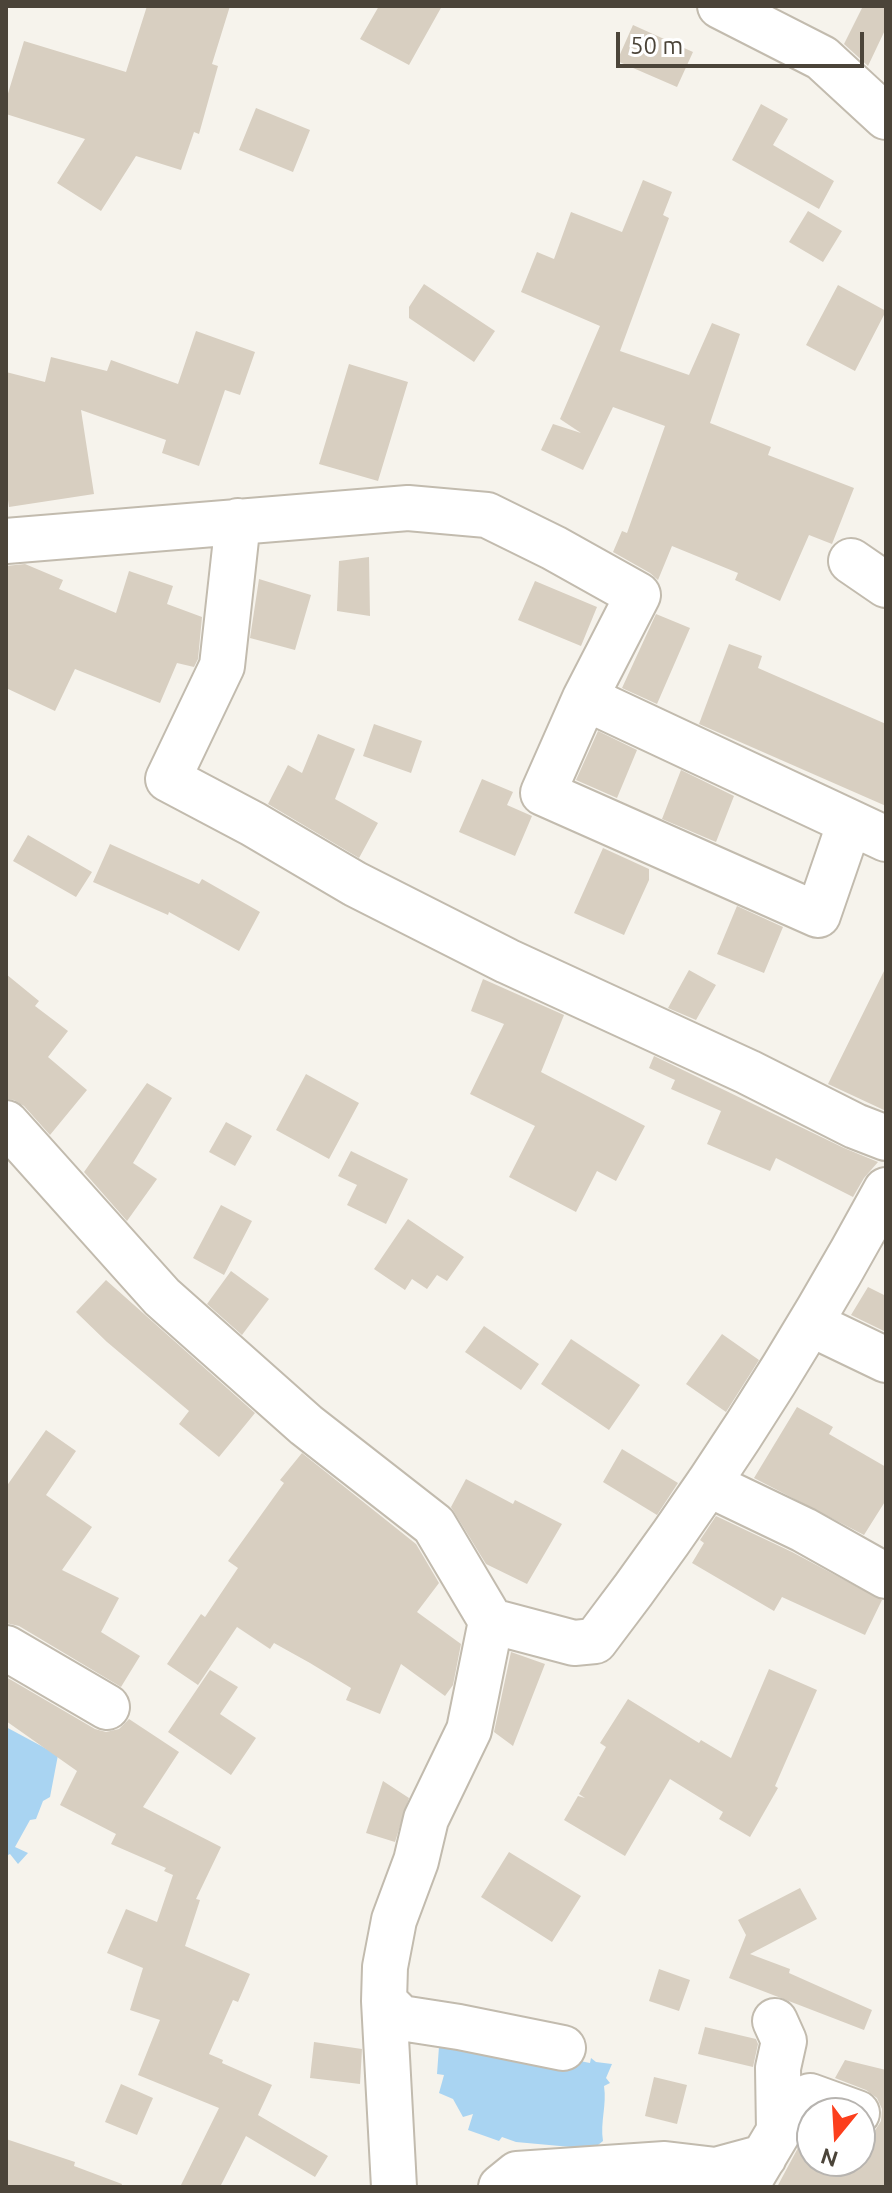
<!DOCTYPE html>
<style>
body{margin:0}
#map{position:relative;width:892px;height:2193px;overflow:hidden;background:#f6f3ec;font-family:Ubuntu,sans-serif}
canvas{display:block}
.frame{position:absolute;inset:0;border:8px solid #4b4439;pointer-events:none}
.north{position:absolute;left:796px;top:2097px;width:80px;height:80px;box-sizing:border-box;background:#fff;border:2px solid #b7b4b0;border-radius:50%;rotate:198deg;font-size:22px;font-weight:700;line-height:32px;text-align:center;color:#4b4439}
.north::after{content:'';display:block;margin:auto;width:28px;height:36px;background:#fc3f1d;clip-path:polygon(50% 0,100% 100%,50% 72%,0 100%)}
.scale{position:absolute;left:616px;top:32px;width:248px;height:36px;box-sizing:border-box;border:4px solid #4b4439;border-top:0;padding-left:10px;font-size:24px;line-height:28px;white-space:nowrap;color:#4b4439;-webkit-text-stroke:6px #fff;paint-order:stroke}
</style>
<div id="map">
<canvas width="892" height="2193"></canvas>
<div class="frame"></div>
<div class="north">N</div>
<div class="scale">50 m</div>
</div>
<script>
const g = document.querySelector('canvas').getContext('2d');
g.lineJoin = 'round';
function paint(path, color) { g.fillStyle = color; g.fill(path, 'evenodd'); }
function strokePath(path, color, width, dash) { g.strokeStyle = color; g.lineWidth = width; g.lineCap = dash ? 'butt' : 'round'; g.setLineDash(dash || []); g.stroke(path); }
paint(new Path2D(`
 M6,1727L58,1755L50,1797L43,1801L36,1819L30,1820L15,1847L28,1853L18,1864L10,1854L6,1856Z
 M440,2033L590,2063L591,2058L596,2062L612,2064L606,2078L610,2083L604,2086C607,2105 600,2122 603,2141L593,2149L516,2142L502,2137L499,2141L468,2130L473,2114L463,2117L453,2099L439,2093L444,2075L437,2074Z`), '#a9d4f2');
paint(new Path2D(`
 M147,6H230L212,64L218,66L199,134L194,132L181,170L136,156L101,211L57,183L85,139L6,114V100L24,41L126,72Z
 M379,6H442L409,65L360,39Z
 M863,6H886V28L868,66L844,44Z
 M633,25L693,52L677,87L617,61Z
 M761,104L788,119L773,145L834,181L819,209L732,160Z
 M256,108L310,130L293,172L239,150Z
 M643,180L672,192L663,215L669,218L620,351L689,375L712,323L740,334L710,423L771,447L768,455L854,488L832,544L809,535L780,601L735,580L738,573L672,546L658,580L650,573L613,552L622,531L627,533L665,426L613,407L583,470L541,450L553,424L581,433L560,419L600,326L521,292L537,252L554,259L571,212L622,232Z
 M808,211L842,231L823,262L789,242Z
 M424,284L495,331L474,362L409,318V307Z
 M838,285L886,311L855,371L806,345Z
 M196,331L255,352L240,395L225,390L199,466L162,453L166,440L81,410L94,494L9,507L6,486V372L45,382L51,357L107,371L111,360L178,384Z
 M349,364L408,382L378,481L319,464Z
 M369,557L370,616L337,611L339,561Z
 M25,564L63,580L59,589L116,613L129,571L173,586L167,604L202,617L198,659L194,667L177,663L160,703L75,669L55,711L6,688V566Z
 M259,579L311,595L295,650L250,638Z
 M535,581L597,607L581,646L518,620Z
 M656,614L690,628L657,704L622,688Z
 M729,644L762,656L758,668L886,724V806L699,724Z
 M374,724L422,741L411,773L363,756Z
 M598,731L637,750L617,798L576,780Z
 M318,734L355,749L335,799L378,823L359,858L268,804L288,765L302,773Z
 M681,770L734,796L716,842L662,819Z
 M482,779L513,792L507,805L532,816L515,856L459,832Z
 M28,835L92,872L76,897L13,861Z
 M110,844L199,884L202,879L260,912L239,951L169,912L168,915L93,882Z
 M603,848L649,869V880L624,935L574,913Z
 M737,906L783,927L764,973L717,954Z
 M886,967V1111L828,1084Z
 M689,970L716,985L696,1020L668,1008Z
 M6,974L39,1001L35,1006L68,1031L48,1057L87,1090L50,1135L24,1106L14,1100L6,1099Z
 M483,979L564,1015L541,1072L645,1126L616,1181L597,1171L576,1212L509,1177L535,1126L470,1094L504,1024L471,1011Z
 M654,1056L844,1148L878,1162L864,1178L853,1197L776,1158L770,1171L707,1144L721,1111L671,1089L675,1080L649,1068Z
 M306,1074L359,1103L329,1159L276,1130Z
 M147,1083L172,1098L133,1163L157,1179L127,1221L84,1172Z
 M226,1122L252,1136L235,1166L209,1152Z
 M351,1151L408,1179L386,1224L347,1205L357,1185L338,1176Z
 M221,1205L252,1221L224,1275L193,1258Z
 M408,1219L464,1257L447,1281L437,1275L427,1289L412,1279L405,1290L374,1269Z
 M231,1271L269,1299L242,1335L207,1304Z
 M106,1280L255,1413L219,1457L179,1424L189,1411L107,1342L76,1312Z
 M868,1287L886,1296V1332L851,1315Z
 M484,1326L539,1364L521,1390L465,1352Z
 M722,1334L759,1360L726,1412L686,1384Z
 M571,1339L640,1385L609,1430L541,1384Z
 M797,1407L833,1427L829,1434L886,1467V1500L864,1535L754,1478Z
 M46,1430L76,1451L46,1495L92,1527L62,1570L119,1598L101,1632L140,1656L121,1687L19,1626L6,1623V1487Z
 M622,1449L678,1483L657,1515L603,1482Z
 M302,1453L416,1544L439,1583L417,1612L461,1644L453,1685L445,1696L401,1664L380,1714L346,1700L351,1688L310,1663L274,1643L270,1649L237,1627L198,1685L167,1664L201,1614L205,1617L238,1568L228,1561L284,1483L280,1480Z
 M466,1479L513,1504L515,1500L562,1524L527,1584L486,1564L451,1507Z
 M716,1516L792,1552L882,1600L865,1635L782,1597L774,1611L692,1563L704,1543L700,1540Z
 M511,1652L545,1664L513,1746L494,1732Z
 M769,1669L817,1690L775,1786L778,1788L750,1837L719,1819L723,1812L670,1779L625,1856L564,1820L578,1796L585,1798L579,1794L606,1747L600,1743L628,1699L699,1743L701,1740L731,1758Z
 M210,1670L238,1687L220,1714L256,1738L231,1775L168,1732Z
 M6,1677L95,1729L106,1732L119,1729L129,1719L179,1752L143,1807L221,1847L196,1899L200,1900L185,1946L250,1974L238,2002L233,2000L209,2054L223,2060L222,2063L272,2085L258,2115L328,2156L315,2177L246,2136L220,2187H180L219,2108L138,2075L160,2020L130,2010L143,1968L107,1953L126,1909L157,1922L173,1875L164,1871L166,1868L111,1844L116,1834L60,1805L77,1771L6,1721Z
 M383,1781L409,1798L395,1842L366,1833Z
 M509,1852L581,1896L552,1942L481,1897Z
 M800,1888L817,1919L750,1954L790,1969L789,1973L872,2010L864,2030L729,1978L746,1935L738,1920Z
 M659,1969L690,1980L679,2011L649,2001Z
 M705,2027L756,2039L758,2044L753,2067L698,2054Z
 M314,2042L362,2049L360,2084L310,2078Z
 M845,2060L886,2070V2187H777L799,2146L812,2131V2161H860V2138L874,2132L881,2121L882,2109L877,2098L866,2090L835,2078Z
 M654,2077L687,2085L677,2124L645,2116Z
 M121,2084L153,2098L137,2135L105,2122Z
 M6,2139L75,2162L74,2166L122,2184L121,2187H6Z`), '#d8cfc1');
const minor = new Path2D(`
 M720,6L822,58L886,117
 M238,521L222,666L168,779L253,824L355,884L507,961L748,1072L855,1126L886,1138
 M6,541L408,508L487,515L554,548L638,595L585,698L543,793L818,915L850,822
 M851,561L886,585
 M585,698L886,839
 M6,1123L162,1297L306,1425L434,1525L491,1621L469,1730L426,1819L416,1861L394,1920L385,1967L384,2001L394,2187
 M811,1324L886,1360
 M708,1484L804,1530L886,1576
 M491,1621L574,1643L595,1641C704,1499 801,1347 886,1190
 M6,1648L107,1707
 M384,2001L401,2018L459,2027L563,2048
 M775,2021L784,2041L778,2068L779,2131
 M748,2183L779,2131L810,2096L857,2113
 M501,2187L517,2174L665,2164L716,2170L764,2157`);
strokePath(minor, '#c2bbae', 48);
strokePath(minor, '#fff', 44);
</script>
